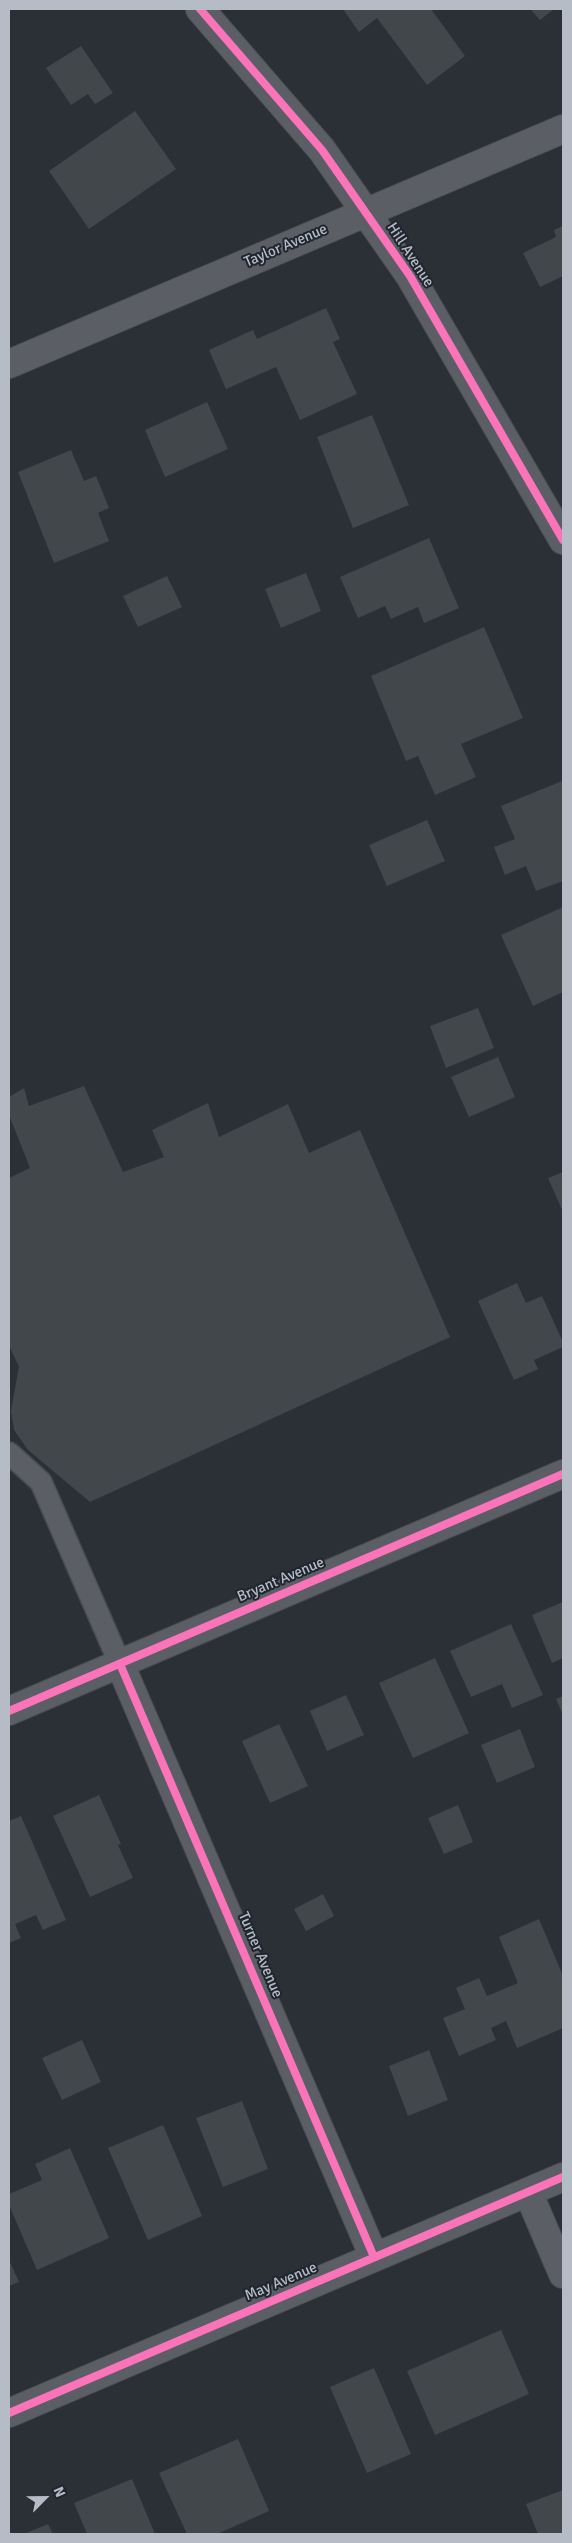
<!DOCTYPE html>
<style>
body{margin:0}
#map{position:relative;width:572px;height:2543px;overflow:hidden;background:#2a3036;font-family:Signika,sans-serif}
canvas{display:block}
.frame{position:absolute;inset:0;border:10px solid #b5bcc6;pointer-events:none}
.north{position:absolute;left:20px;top:2473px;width:50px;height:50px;-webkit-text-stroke:4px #1f2630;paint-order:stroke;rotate:67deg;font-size:14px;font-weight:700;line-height:20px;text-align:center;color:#b5bcc6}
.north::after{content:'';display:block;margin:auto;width:18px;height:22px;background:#b5bcc6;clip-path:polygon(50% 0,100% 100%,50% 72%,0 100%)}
</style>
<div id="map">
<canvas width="572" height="2543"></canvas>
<div class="frame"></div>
<div class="north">N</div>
</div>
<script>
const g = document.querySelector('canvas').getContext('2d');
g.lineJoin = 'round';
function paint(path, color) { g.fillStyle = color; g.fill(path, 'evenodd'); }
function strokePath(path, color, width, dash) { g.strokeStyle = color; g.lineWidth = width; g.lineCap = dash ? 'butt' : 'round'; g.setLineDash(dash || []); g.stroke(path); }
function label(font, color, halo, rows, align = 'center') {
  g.font = font + ' Signika,sans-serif'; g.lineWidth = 4; g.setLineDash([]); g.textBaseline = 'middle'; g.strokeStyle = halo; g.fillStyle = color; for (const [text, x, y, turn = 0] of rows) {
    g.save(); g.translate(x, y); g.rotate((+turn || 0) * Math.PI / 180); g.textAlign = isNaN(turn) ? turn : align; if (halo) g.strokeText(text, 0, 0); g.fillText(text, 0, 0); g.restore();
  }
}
paint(new Path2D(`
 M343,9H431L465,56L427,85L377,18L359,32Z
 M530,9H554L540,20Z
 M81,46L113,93L95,104L88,94L71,105L46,68Z
 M135,111L176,169L89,229L49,171Z
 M563,226V276L540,287L523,253L556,237L554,230Z
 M326,308L340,339L333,342L357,394L300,420L276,367L226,389L209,350L253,330L257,339Z
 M207,402L228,449L165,477L145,430Z
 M372,415L409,505L353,528L317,437Z
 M71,450L84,481L96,476L109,508L98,513L109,541L54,563L18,472Z
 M429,538L459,608L424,623L418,607L391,619L385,606L358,618L340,577Z
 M306,573L321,611L281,628L265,589Z
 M167,576L182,607L138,627L123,596Z
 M484,627L523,718L461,744L476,777L435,795L418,756L406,761L371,676Z
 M562,781L563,881L536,891L526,866L505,875L494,847L515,839L501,806Z
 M427,820L445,861L387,886L369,845Z
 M563,907V992L533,1006L501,935Z
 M478,1008L494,1048L446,1068L430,1026Z
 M498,1057L515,1097L469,1117L451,1077Z
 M84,1086L123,1172L164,1157L152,1130L208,1103L219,1137L288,1104L309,1153L360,1130L450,1337L90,1502L28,1450L14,1430L11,1411L19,1366L9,1346V1178L30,1168L9,1115V1097L24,1088L29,1106Z
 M563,1172V1212L548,1178Z
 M517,1283L526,1303L542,1296L563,1342V1347L534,1360L538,1369L514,1380L478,1301Z
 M563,1602V1658L552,1663L532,1615Z
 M511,1624L543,1695L512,1708L502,1684L471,1697L450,1651Z
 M435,1658L469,1733L413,1758L379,1683Z
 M346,1695L364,1735L327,1751L310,1711Z
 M563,1696V1715L556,1699Z
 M279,1724L308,1786L270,1803L242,1741Z
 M520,1729L535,1767L497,1783L481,1745Z
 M99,1795L121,1844L118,1845L133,1878L90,1897L53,1816Z
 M458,1805L473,1842L444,1854L428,1818Z
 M21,1816L66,1920L43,1930L36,1915L15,1924L21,1938L9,1943V1821Z
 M323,1894L334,1916L306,1931L294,1909Z
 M539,1919L563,1976V2028L517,2048L506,2021L491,2028L496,2040L459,2056L443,2018L465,2009L456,1988L479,1978L487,1996L518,1983L499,1937Z
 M82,2040L101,2082L62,2100L42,2058Z
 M429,2050L448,2100L408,2116L389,2066Z
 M242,2101L268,2169L223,2187L196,2118Z
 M163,2125L202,2216L148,2240L108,2148Z
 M70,2148L109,2238L37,2270L9,2205V2194L42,2180L35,2164Z
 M9,2260L19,2282L9,2286Z
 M501,2330L529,2394L435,2435L407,2371Z
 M374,2368L411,2454L367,2473L330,2387Z
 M238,2439L269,2511L217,2534H187L159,2473Z
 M132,2479L155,2534H87L74,2503Z
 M563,2490V2534H538L526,2504Z
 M48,2524L53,2534H24Z`), '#42474c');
const service = new Path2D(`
 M9,1453L41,1482L120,1664`);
const minor = new Path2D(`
 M200,9L322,150L410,276L563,540
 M9,364L563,129
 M120,1664L374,2257
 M9,1711L563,1474
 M528,2192L563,2274
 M9,2413L563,2177`);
strokePath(service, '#494c51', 24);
strokePath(minor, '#494c51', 30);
strokePath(service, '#5b5e64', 21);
strokePath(minor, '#5b5e64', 28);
strokePath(new Path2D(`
 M200,9L322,150L410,276L563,540
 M120,1664L374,2257
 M9,1711L563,1474
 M9,2413L563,2177`), '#fb73b8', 8);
label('15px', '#b5bcc6', '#1f2630', [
 ["Taylor Avenue",286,246,-23],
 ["Hill Avenue",410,255,57],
 ["Bryant Avenue",281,1580,-23],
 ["Turner Avenue",260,1955,67],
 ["May Avenue",281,2282,-23]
]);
</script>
